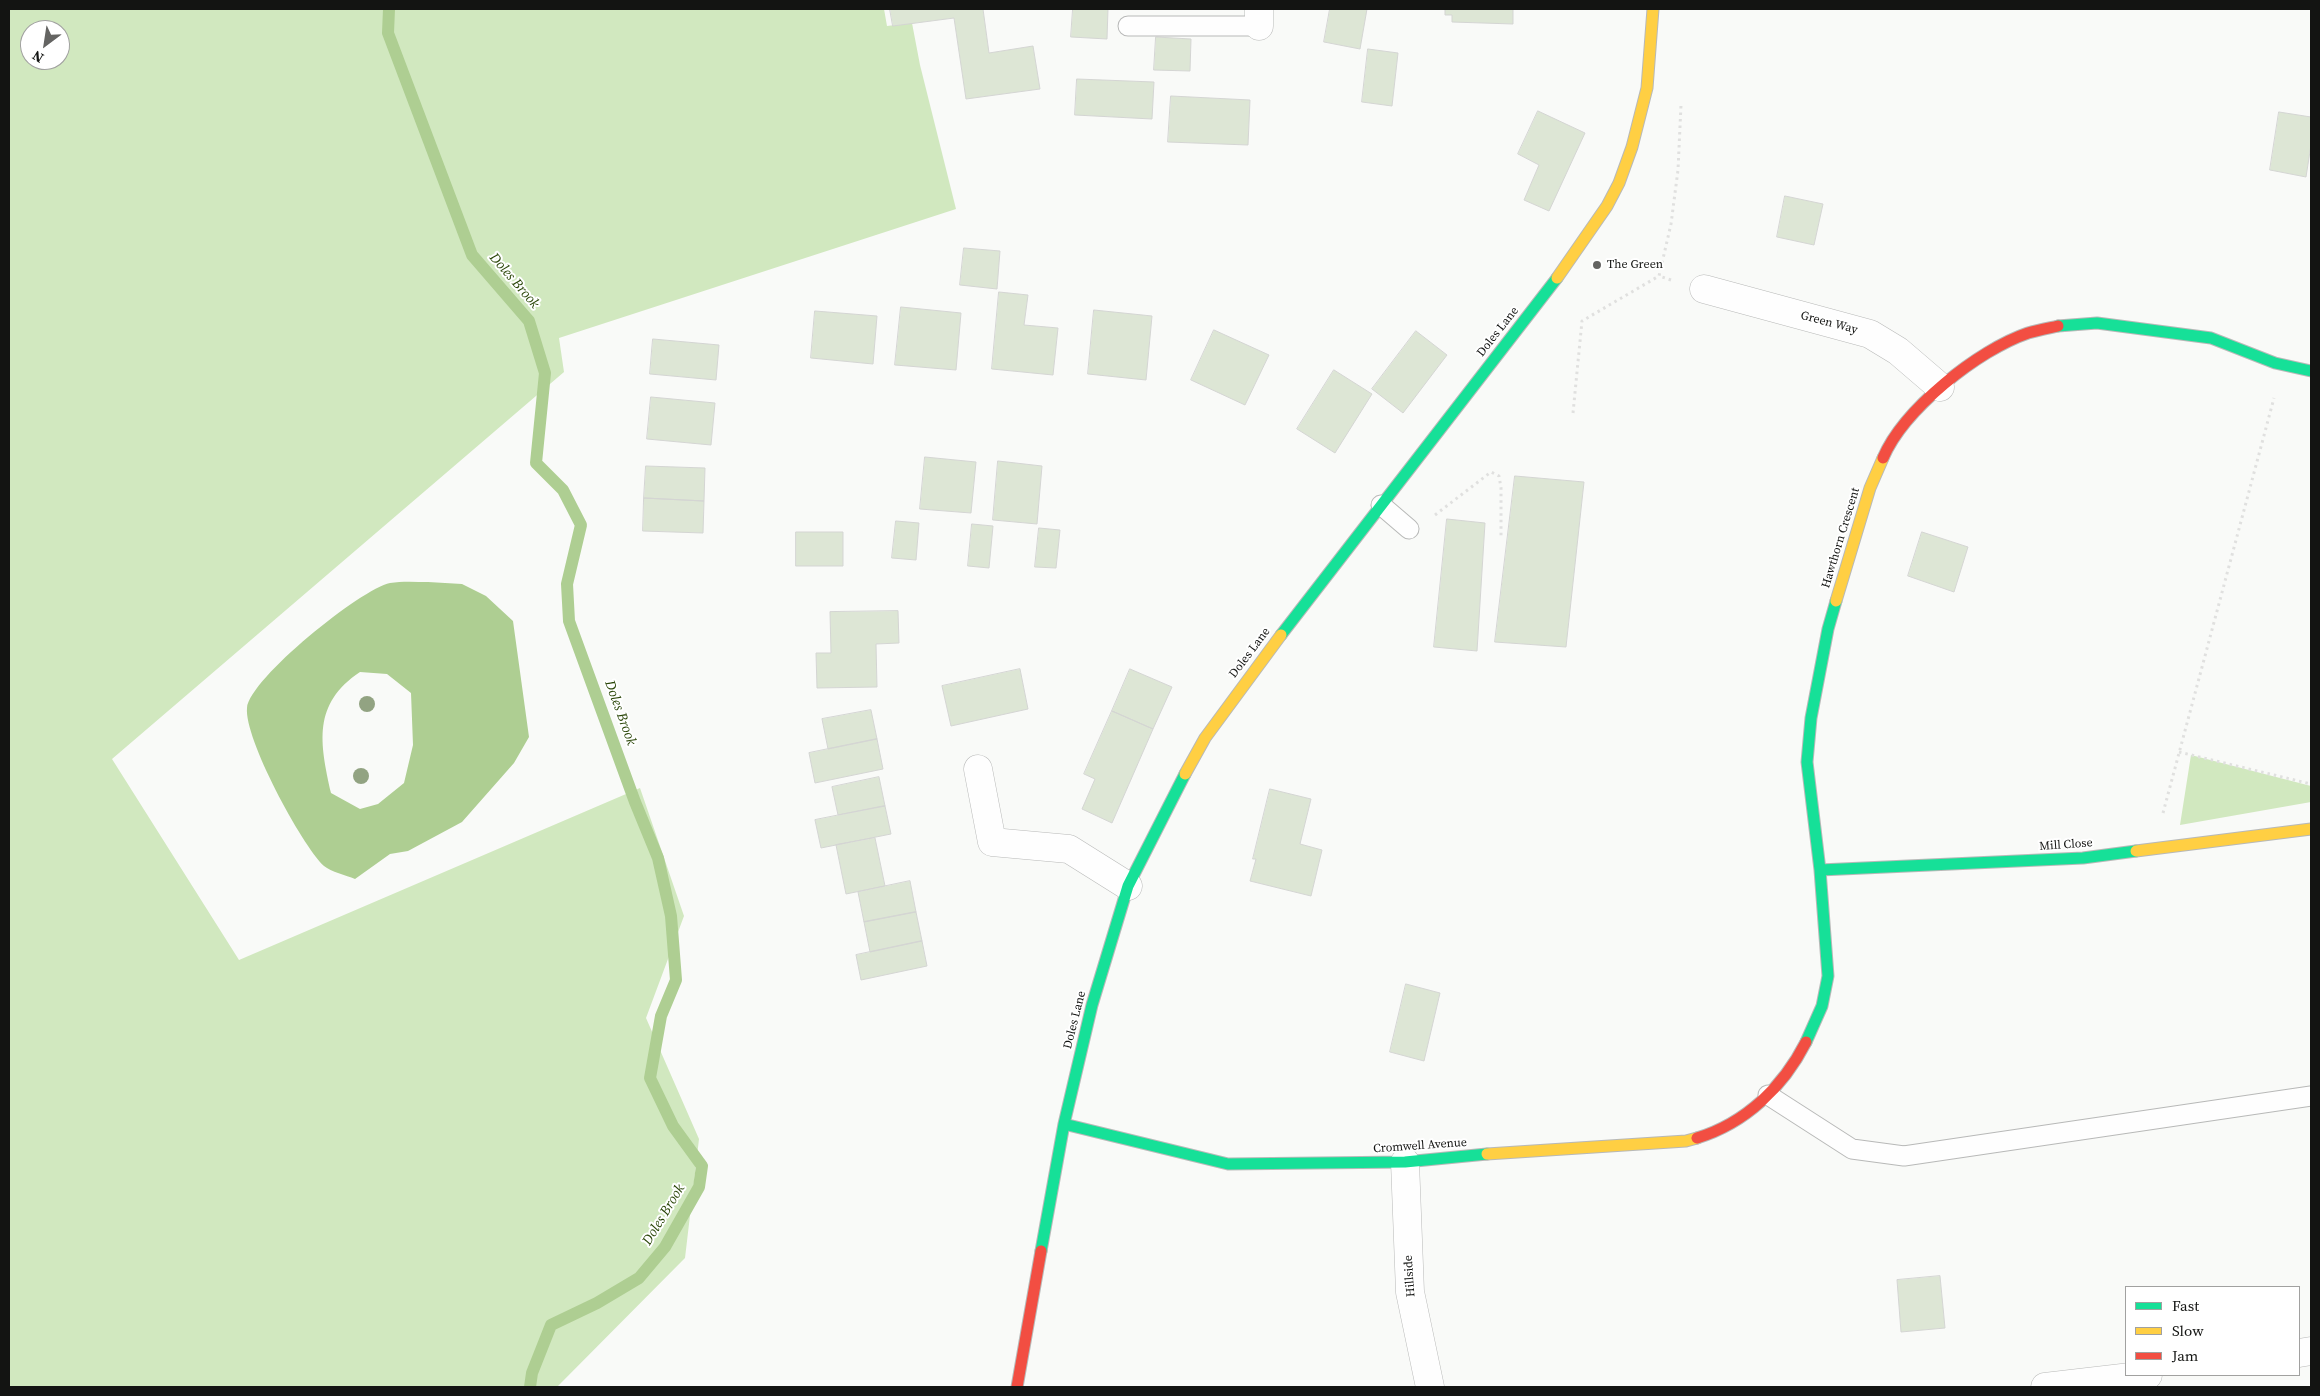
<!DOCTYPE html>
<style>
body{margin:0}
#map{position:relative;width:2320px;height:1396px;overflow:hidden;background:#f9faf8;font-family:"Source Serif 4",serif}
canvas{display:block}
.frame{position:absolute;inset:0;border:10px solid #131412;pointer-events:none}
.legend{position:absolute;left:2125px;top:1286px;width:175px;height:90px;box-sizing:border-box;background:#fff;border:1px solid #a1a1a0;margin:0;padding:6px 9px;list-style:none;font-size:15px;color:#131412}
.legend li{display:flex;align-items:center;gap:10px;height:25px}
.legend b{width:25px;border:1px solid #a1a1a0}
.north{position:absolute;left:20px;top:20px;width:50px;height:50px;box-sizing:border-box;background:#fff;border:1px solid #a1a1a0;border-radius:50%;rotate:211deg;font-size:14px;font-weight:700;line-height:20px;text-align:center;color:#131412}
.north::after{content:'';display:block;margin:auto;width:18px;height:22px;background:#646462;clip-path:polygon(50% 0,100% 100%,50% 72%,0 100%)}
</style>
<div id="map">
<canvas width="2320" height="1396"></canvas>
<div class="frame"></div>
<ul class="legend">
<li><b style="height:6px;background:#16e098"></b>Fast</li>
<li><b style="height:6px;background:#ffcf43"></b>Slow</li>
<li><b style="height:6px;background:#f24e42"></b>Jam</li>
</ul>
<div class="north">N</div>
</div>
<script>
const g = document.querySelector('canvas').getContext('2d');
g.lineJoin = 'round';
function paint(path, color) { g.fillStyle = color; g.fill(path, 'evenodd'); }
function strokePath(path, color, width, dash) { g.strokeStyle = color; g.lineWidth = width; g.lineCap = dash ? 'butt' : 'round'; g.setLineDash(dash || []); g.stroke(path); }
function label(font, color, halo, rows, align = 'center') {
  g.font = font + ' "Source Serif 4",serif'; g.lineWidth = 4; g.setLineDash([]); g.textBaseline = 'middle'; g.strokeStyle = halo; g.fillStyle = color; for (const [text, x, y, turn = 0] of rows) {
    g.save(); g.translate(x, y); g.rotate((+turn || 0) * Math.PI / 180); g.textAlign = isNaN(turn) ? turn : align; if (halo) g.strokeText(text, 0, 0); g.fillText(text, 0, 0); g.restore();
  }
}
paint(new Path2D(`
 M9,9H884L887,26L912,23L920,65L956,209L559,338L564,372L112,759L239,960L640,788L684,916L646,1018L699,1139L685,1258L557,1387H9ZM30,30H60V60H30Z
 M2191,755L2311,786V802L2180,825Z`), '#d1e8bf');
paint(new Path2D(`
 M428,582L462,584L486,596L513,621L529,737L514,763L462,822L408,851L390,854L355,879C346,875 331,872 324,866C301,844 244,738 247,708C250,678 361,589 390,583C402,581 416,582 428,582ZM360,672L387,674L411,693L413,745L404,783L378,804L360,809L331,793C320,743 312,704 360,672Z`), '#aece92');
strokePath(new Path2D(`
 M389,9L388,33L472,255L529,321L545,373L536,463L563,490L581,525L567,584L569,621L635,802L658,858L671,916L676,980L661,1016L650,1078L673,1126L702,1166L699,1187L665,1247L639,1278L597,1303L551,1325L532,1373L530,1387`), '#aece92', 12);
const building = new Path2D(`
 M890,9H983L989,53L1033,46L1040,89L966,99L954,18L893,26Z
 M1073,9H1108L1107,39L1071,37Z
 M1330,9H1367L1360,49L1324,42Z
 M1431,9H1513V24L1452,22V15H1445V10Z
 M1156,37L1191,39L1190,71L1154,70Z
 M1368,49L1398,53L1392,106L1362,102Z
 M1077,79L1154,82L1152,119L1075,115Z
 M1171,96L1250,100L1248,145L1168,142Z
 M1538,111L1585,133L1549,211L1524,200L1539,165L1518,154Z
 M2279,112L2311,117V145L2306,177L2270,170Z
 M1785,196L1823,204L1814,245L1777,237Z
 M964,248L1000,251L997,289L960,285Z
 M999,292L1028,295L1024,325L1058,328L1053,375L992,369Z
 M901,307L961,313L956,370L895,365Z
 M1094,310L1152,316L1146,380L1088,374Z
 M815,311L877,316L873,364L811,358Z
 M1214,330L1269,355L1245,405L1191,380Z
 M1416,331L1447,355L1403,413L1372,389Z
 M653,339L719,345L716,380L650,374Z
 M1334,370L1372,394L1335,453L1297,429Z
 M651,397L715,403L711,445L647,439Z
 M925,457L976,462L971,513L920,509Z
 M998,461L1042,466L1037,524L993,520Z
 M646,466L705,468L704,501L644,498Z
 M1515,476L1584,482L1566,647L1495,642Z
 M644,498L704,501L703,533L643,531Z
 M1447,519L1485,523L1477,651L1434,647Z
 M896,521L919,523L916,560L892,558Z
 M972,524L993,526L989,568L968,566Z
 M1039,528L1060,530L1056,568L1035,567Z
 M796,532H843V566H796Z
 M1922,532L1968,547L1954,592L1908,576Z
 M898,611L899,643L876,644L877,687L817,688L816,653H831L830,612Z
 M1020,669L1028,709L951,726L942,686Z
 M1130,669L1172,687L1153,729L1112,711Z
 M871,710L877,739L828,749L822,719Z
 M1112,711L1153,729L1112,823L1082,809L1095,779L1084,774Z
 M877,739L883,769L815,783L809,753Z
 M879,777L885,806L838,815L832,787Z
 M1270,789L1311,799L1300,844L1322,850L1311,896L1250,881L1256,859H1253Z
 M885,806L891,834L821,848L815,820Z
 M875,838L885,886L846,894L836,845Z
 M910,881L916,912L864,922L858,892Z
 M916,912L922,941L870,952L864,922Z
 M922,941L927,966L861,980L856,955Z
 M1406,984L1440,993L1424,1061L1390,1052Z
 M1940,1276L1945,1328L1901,1332L1897,1280Z`);
paint(building, '#dde6d5');
strokePath(building, '#d4d5d3', 1);
const lane = new Path2D(`
 M1128,26H1259
 M1381,505L1409,529
 M1768,1095L1852,1149L1904,1156L2311,1096`);
const street = new Path2D(`
 M1259,26V9
 M1704,289L1870,334L1898,351L1940,387
 M978,769L992,842L1069,849L1128,886
 M1405,1162L1410,1292L1430,1387
 M2299,1353L2311,1351
 M2045,1387L2148,1375`);
const fast = new Path2D(`
 M2058,326L2097,323L2211,338L2275,363L2311,371
 M1281,635L1557,278
 M1820,870L2083,858L2136,851
 M1806,1042L1822,1006L1828,976L1820,870L1807,762L1811,718L1828,629L1836,601
 M1064,1124L1228,1164L1405,1162L1487,1154
 M1041,1251L1064,1124L1092,1005L1128,886L1185,774`);
const slow = new Path2D(`
 M1557,278L1607,206L1619,183L1632,147L1647,88L1653,9
 M1836,601L1870,488L1883,458
 M1185,774L1205,738L1281,635
 M2136,851L2311,829
 M1487,1154L1686,1141L1697,1138`);
const jam = new Path2D(`
 M1883,458C1904,409 1978,350 2028,333C2038,330 2049,328 2058,326
 M1697,1138C1746,1123 1783,1087 1806,1042
 M1017,1387L1041,1251`);
strokePath(lane, '#b8b9b8', 21);
strokePath(street, '#b8b9b8', 29);
strokePath(fast, '#b8b9b8', 13);
strokePath(slow, '#b8b9b8', 13);
strokePath(jam, '#b8b9b8', 13);
strokePath(new Path2D(`
 M1671,280L1659,276L1671,224L1678,170L1681,105
 M1573,413L1582,321L1659,276
 M1435,515L1491,472L1499,476L1501,488V536
 M2179,752L2311,784
 M2163,813L2274,398`), '#e0e0df', 3, [2.5, 4]);
strokePath(lane, '#fefefe', 19);
strokePath(street, '#fefefe', 28);
strokePath(fast, '#16e098', 11);
strokePath(slow, '#ffcf43', 11);
strokePath(jam, '#f24e42', 11);
g.fillStyle = '#92a382';
for (const [x, y] of [
 [367,704],
 [361,776]
]) { g.beginPath(); g.arc(x, y, 8, 0, 2 * Math.PI); g.fill(); }
for (const [x, y, r, color] of [
 [1597,265,5,"#646462"]
]) { const dot = new Path2D(); dot.arc(x, y, r, 0, 2 * Math.PI); g.fillStyle = color; g.fill(dot); strokePath(dot, '#fff', 2); }
label('12px', '#131412', '#fff', [
 ["The Green",1607,265]
], 'left');
label('12px', '#131412', '#fff', [
 ["Green Way",1829,323,15],
 ["Doles Lane",1498,332,-52],
 ["Hawthorn Crescent",1841,538,-73],
 ["Doles Lane",1250,653,-53],
 ["Mill Close",2066,845,-4],
 ["Doles Lane",1075,1020,-76],
 ["Cromwell Avenue",1420,1146,-4],
 ["Hillside",1410,1276,-94]
]);
label('italic 14px', '#2a4608', '#fff', [
 ["Doles Brook",514,281,49],
 ["Doles Brook",620,713,70],
 ["Doles Brook",664,1215,-59]
]);
</script>
